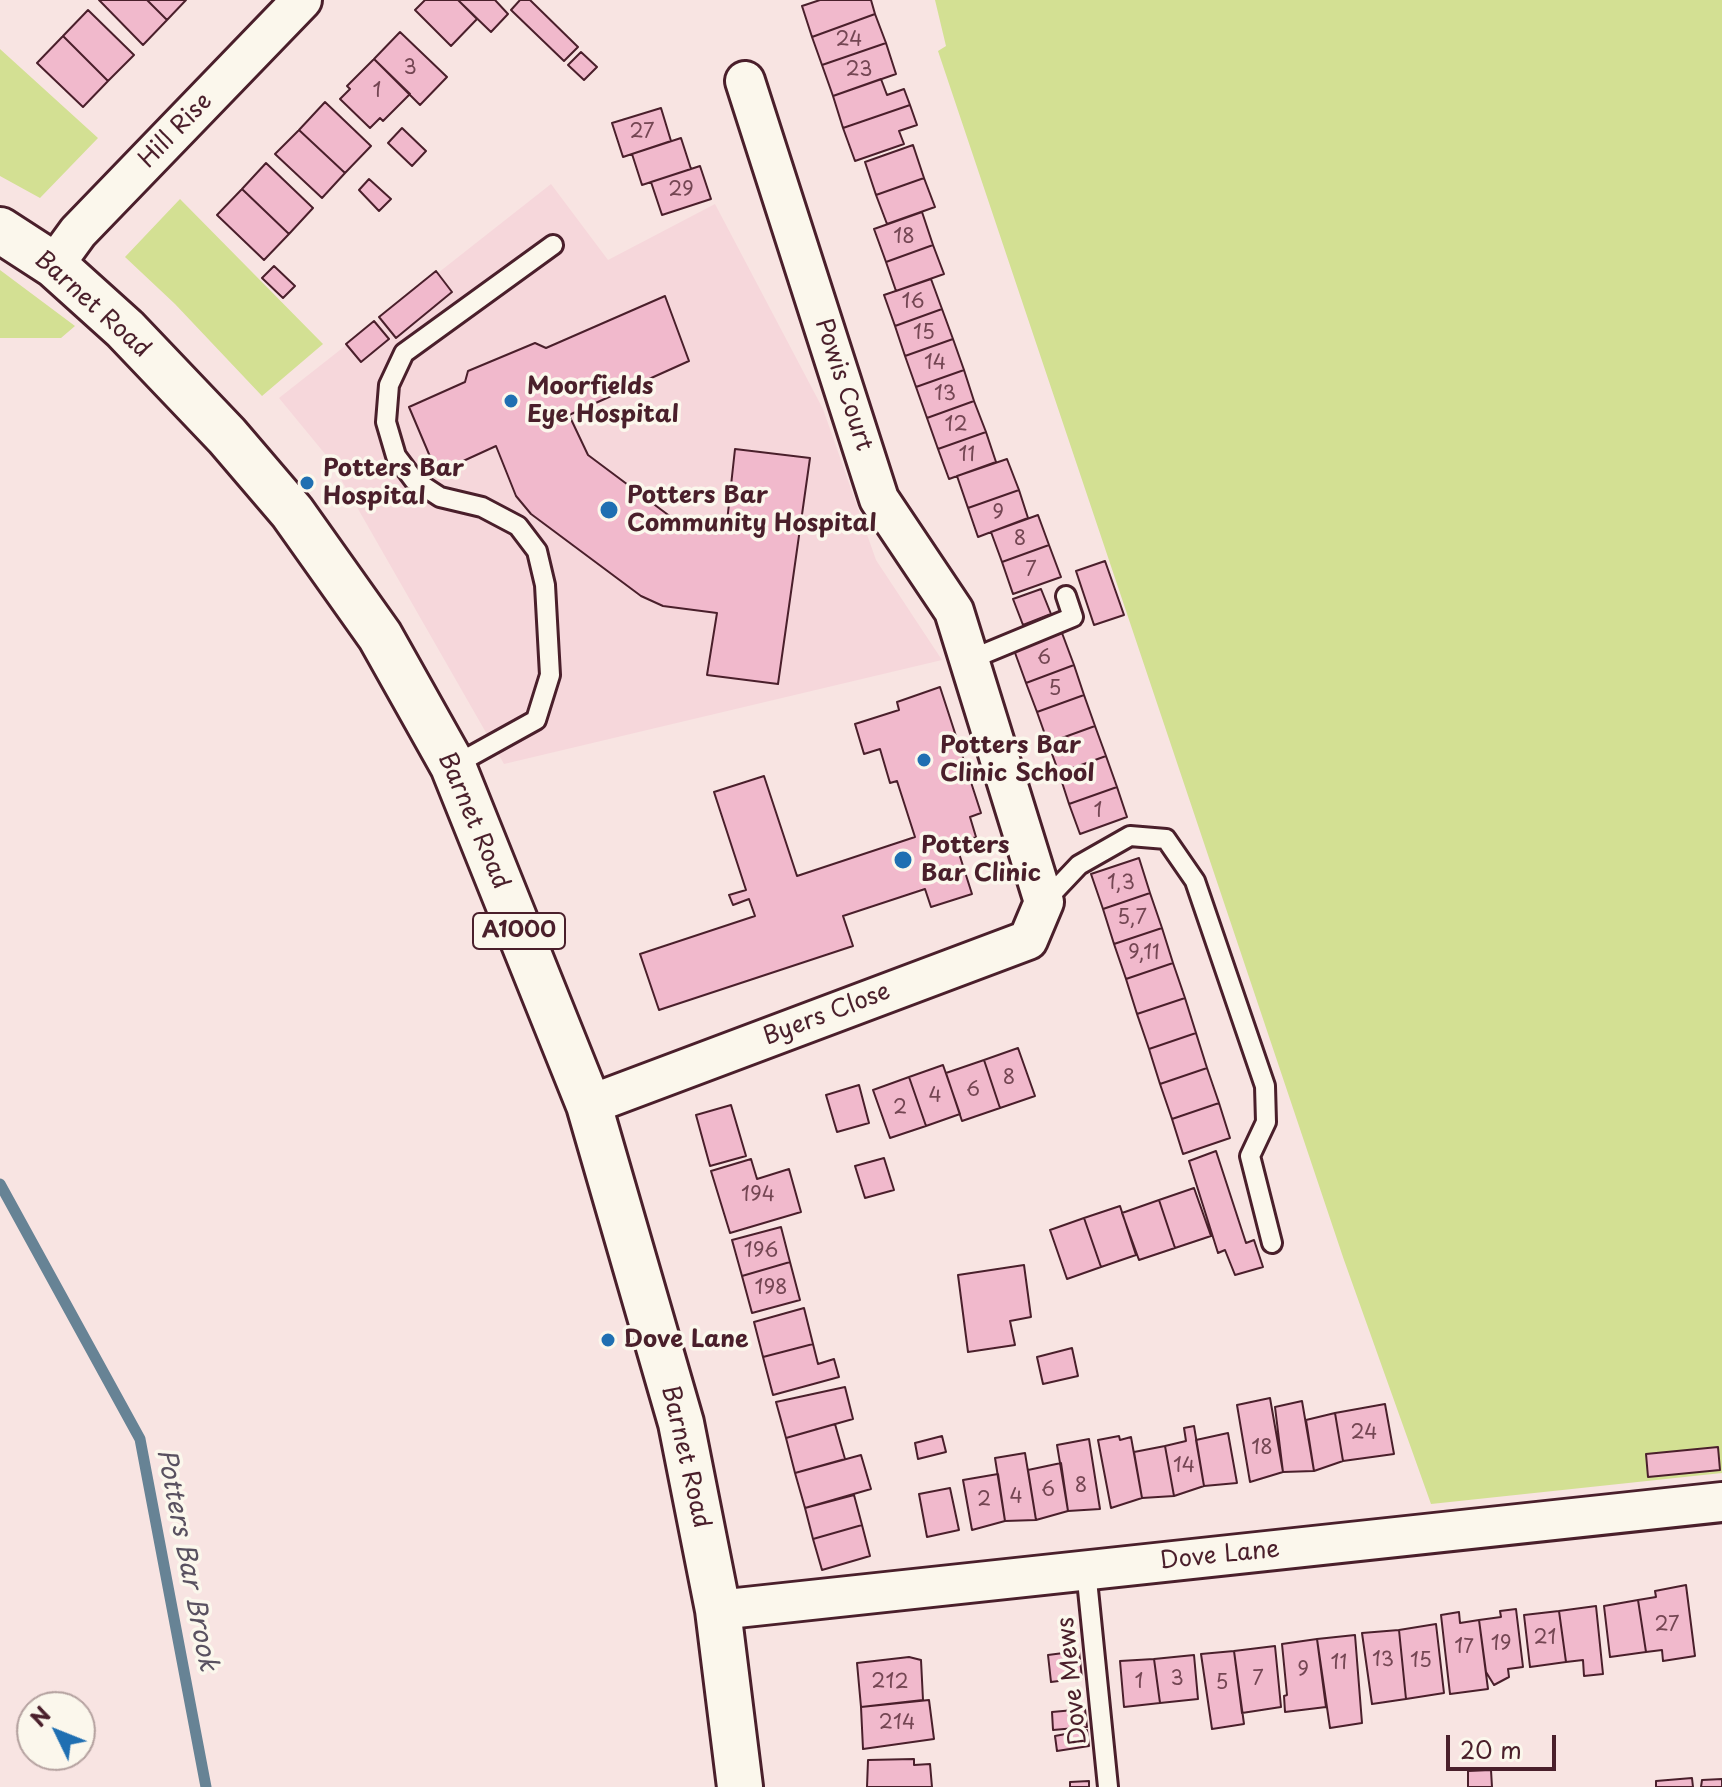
<!DOCTYPE html>
<style>
body{margin:0}
#map{position:relative;width:1722px;height:1787px;overflow:hidden;background:#f8e4e2;font-family:"Playpen Sans",sans-serif}
canvas{display:block}
.north{position:absolute;left:16px;top:1691px;width:80px;height:80px;box-sizing:border-box;background:#fbf7ec;border:2px solid #b4a19f;border-radius:50%;rotate:313deg;font-size:22px;font-weight:700;line-height:32px;text-align:center;color:#4a1f2b}
.north::after{content:'';display:block;margin:auto;width:28px;height:36px;background:#1f6fb2;clip-path:polygon(50% 0,100% 100%,50% 72%,0 100%)}
.scale{position:absolute;left:1446px;top:1735px;width:110px;height:36px;box-sizing:border-box;border:4px solid #4a1f2b;border-top:0;padding-left:10px;font-size:24px;line-height:28px;white-space:nowrap;color:#4a1f2b;-webkit-text-stroke:6px #fbf7ec;paint-order:stroke}
</style>
<div id="map">
<canvas width="1722" height="1787"></canvas>
<div class="north">N</div>
<div class="scale">20 m</div>
</div>
<script>
const g = document.querySelector('canvas').getContext('2d');
g.lineJoin = 'round';
function paint(path, color) { g.fillStyle = color; g.fill(path, 'evenodd'); }
function strokePath(path, color, width, dash) { g.strokeStyle = color; g.lineWidth = width; g.lineCap = dash ? 'butt' : 'round'; g.setLineDash(dash || []); g.stroke(path); }
function label(font, color, halo, rows, align = 'center') {
  g.font = font + ' "Playpen Sans",sans-serif'; g.lineWidth = 7; g.setLineDash([]); g.textBaseline = 'middle'; g.strokeStyle = halo; g.fillStyle = color; for (const [text, x, y, turn = 0] of rows) {
    g.save(); g.translate(x, y); g.rotate((+turn || 0) * Math.PI / 180); g.textAlign = isNaN(turn) ? turn : align; if (halo) g.strokeText(text, 0, 0); g.fillText(text, 0, 0); g.restore();
  }
}
paint(new Path2D(`
 M551,184L608,260L715,204L823,409L876,560L942,660L504,764L330,460L279,398Z`), '#f6d7db');
paint(new Path2D(`
 M935,0H1722V1473L1431,1504L1344,1260L938,51L946,46Z
 M0,49L98,138L40,198L0,176Z
 M180,199L323,344L262,396L175,304L125,257Z
 M0,270L75,326L61,338H0Z`), '#d3e093');
strokePath(new Path2D(`
 M0,1184L140,1439L206,1787`), '#678395', 11);
const building = new Path2D(`
 M99,0H147L167,20L143,45Z
 M147,0H186L167,20Z
 M425,0H458L477,19L451,46L415,10Z
 M458,0H495L508,14L491,32Z
 M520,0H530L578,47L564,61L511,10Z
 M820,0H871L875,14L812,37L802,6Z
 M88,10L134,55L108,81L63,36Z
 M875,14L886,43L822,65L812,37Z
 M400,32L447,77L420,105L374,59Z
 M63,36L108,81L83,107L37,63Z
 M886,43L896,74L833,96L822,65Z
 M581,52L597,67L584,80L568,65Z
 M374,59L410,94L383,121L380,118L370,128L340,99L350,89L347,86Z
 M881,79L887,95L904,89L910,105L843,128L833,96Z
 M325,102L371,146L345,173L299,130Z
 M910,105L917,125L899,131L904,144L855,161L843,128Z
 M661,108L671,141L623,157L612,123Z
 M402,128L426,151L412,166L388,143Z
 M299,130L345,173L322,198L275,154Z
 M681,138L691,169L642,185L632,154Z
 M913,145L924,178L876,195L865,162Z
 M266,163L313,208L289,234L242,189Z
 M700,166L711,199L662,215L651,182Z
 M924,178L935,207L887,224L876,195Z
 M369,179L391,199L379,211L359,190Z
 M242,189L289,234L264,260L217,215Z
 M922,212L933,245L886,262L874,229Z
 M933,245L944,274L896,291L886,262Z
 M274,266L295,286L283,298L262,278Z
 M436,271L452,292L396,338L379,317Z
 M931,279L942,309L895,326L884,295Z
 M665,296L689,361L569,415L588,455L683,526L726,531L735,449L810,458L778,684L707,675L717,613L663,606L641,596L531,514L516,496L496,446L437,473L409,407L465,382L468,371L535,343L546,348Z
 M942,309L953,339L905,356L895,326Z
 M374,321L389,339L361,362L346,344Z
 M953,339L964,370L916,387L905,356Z
 M964,370L974,401L927,418L916,387Z
 M974,401L986,432L938,449L927,418Z
 M986,432L996,462L949,479L938,449Z
 M1007,459L1019,490L968,508L957,476Z
 M1019,490L1028,518L978,537L968,508Z
 M1038,515L1049,545L1002,562L991,532Z
 M1049,545L1061,577L1013,594L1002,562Z
 M1105,561L1124,615L1094,625L1076,571Z
 M1041,589L1051,614L1023,625L1013,599Z
 M1062,633L1074,665L1026,683L1014,650Z
 M1074,665L1084,695L1037,712L1026,683Z
 M940,687L981,813L970,817L976,837L956,844L972,894L931,907L925,889L843,916L853,946L659,1010L640,954L755,916L749,899L733,905L729,895L746,890L714,792L764,776L797,876L915,837L897,781L890,783L880,749L864,754L855,724L899,710L897,702Z
 M1084,695L1095,726L1048,743L1037,712Z
 M1095,726L1106,756L1059,773L1048,743Z
 M1106,756L1117,787L1069,804L1059,773Z
 M1117,787L1127,817L1080,834L1069,804Z
 M1139,858L1150,893L1103,909L1091,874Z
 M1150,893L1162,928L1114,944L1103,909Z
 M1162,928L1173,963L1126,979L1114,944Z
 M1173,963L1185,998L1137,1014L1126,979Z
 M1185,998L1196,1033L1149,1049L1137,1014Z
 M1196,1033L1207,1068L1160,1084L1149,1049Z
 M1018,1048L1035,1096L1000,1108L984,1060Z
 M984,1060L1000,1108L962,1121L946,1073Z
 M943,1065L960,1114L926,1126L909,1077Z
 M1207,1068L1219,1103L1172,1119L1160,1084Z
 M909,1077L926,1126L890,1138L873,1090Z
 M859,1085L869,1123L837,1132L826,1095Z
 M1219,1103L1230,1138L1183,1154L1172,1119Z
 M731,1105L746,1156L710,1166L696,1115Z
 M1216,1151L1246,1243L1254,1240L1263,1267L1235,1275L1225,1250L1218,1253L1189,1161Z
 M884,1158L894,1190L865,1198L855,1166Z
 M751,1159L757,1179L789,1169L801,1212L730,1233L711,1171Z
 M1194,1188L1211,1236L1175,1248L1159,1200Z
 M1159,1200L1175,1248L1139,1260L1122,1213Z
 M1120,1206L1136,1255L1101,1267L1084,1218Z
 M1084,1218L1101,1267L1067,1279L1050,1230Z
 M781,1227L790,1262L742,1276L732,1240Z
 M790,1262L800,1300L752,1313L742,1276Z
 M1024,1265L1031,1317L1010,1321L1015,1345L968,1352L958,1275Z
 M804,1308L813,1344L763,1357L754,1322Z
 M813,1344L818,1364L834,1359L839,1377L773,1395L763,1357Z
 M1072,1348L1078,1376L1043,1384L1037,1357Z
 M845,1387L853,1419L786,1438L776,1402Z
 M1270,1398L1283,1472L1250,1482L1237,1405Z
 M1302,1401L1314,1471L1283,1472L1275,1407Z
 M1385,1404L1394,1454L1343,1461L1335,1413Z
 M1335,1413L1343,1461L1314,1471L1306,1420Z
 M835,1424L845,1459L795,1473L786,1438Z
 M1194,1426L1204,1486L1174,1496L1165,1446L1186,1441L1184,1428Z
 M1228,1433L1237,1483L1204,1486L1196,1440Z
 M942,1436L946,1452L918,1459L915,1443Z
 M1119,1436L1120,1440L1131,1437L1142,1498L1111,1508L1098,1440Z
 M1089,1439L1100,1509L1068,1511L1057,1445Z
 M1165,1446L1174,1496L1142,1498L1134,1452Z
 M1718,1447L1720,1470L1648,1477L1646,1454Z
 M1025,1453L1036,1520L1005,1521L995,1458Z
 M861,1455L871,1489L805,1508L795,1473Z
 M1061,1463L1068,1511L1036,1520L1028,1470Z
 M998,1474L1005,1521L972,1530L963,1480Z
 M950,1488L959,1530L927,1537L919,1494Z
 M854,1495L862,1525L813,1539L805,1508Z
 M862,1525L870,1556L822,1570L813,1539Z
 M1686,1585L1695,1656L1663,1661L1662,1650L1646,1652L1638,1600L1656,1597L1655,1591Z
 M1638,1600L1646,1652L1610,1657L1604,1606Z
 M1596,1606L1603,1674L1584,1676L1583,1660L1566,1662L1559,1611Z
 M1516,1609L1523,1667L1508,1669L1509,1677L1494,1685L1486,1672L1479,1620L1501,1617L1500,1611Z
 M1559,1611L1566,1662L1530,1667L1524,1615Z
 M1459,1612L1460,1623L1479,1620L1488,1689L1450,1694L1441,1615Z
 M1436,1624L1444,1693L1406,1699L1399,1630Z
 M1399,1630L1406,1699L1372,1704L1362,1633Z
 M1355,1635L1362,1723L1330,1728L1317,1639Z
 M1317,1639L1326,1707L1285,1712L1284,1696L1287,1695L1282,1644Z
 M1275,1646L1281,1707L1242,1713L1234,1651Z
 M1079,1651L1082,1678L1051,1682L1048,1655Z
 M1234,1651L1244,1724L1212,1729L1201,1654Z
 M1194,1655L1198,1699L1160,1703L1154,1659Z
 M909,1657L921,1660L923,1700L861,1707L857,1663Z
 M1154,1659L1160,1703L1124,1707L1120,1661Z
 M929,1700L934,1739L863,1749L861,1707Z
 M1085,1709L1087,1727L1053,1730L1052,1712Z
 M1087,1730L1089,1746L1057,1751L1055,1736Z
 M914,1759V1765L930,1764L932,1787H867L868,1760Z
 M1491,1770L1492,1787H1468V1771Z
 M1692,1778L1693,1787H1656V1781Z
 M1722,1779V1787H1701L1702,1780Z
 M1089,1781V1787H1070V1782Z`);
paint(building, '#f1b9cc');
strokePath(building, '#4a1f2b', 2);
const lane = new Path2D(`
 M969,660L1073,617L1066,596
 M453,766L536,720L550,675L545,585L537,551L518,526L482,507L440,497L414,480L396,456L386,422L389,385L404,353L553,245
 M1044,902L1079,865L1130,836L1166,839L1195,881L1265,1086L1266,1122L1250,1156L1272,1243
 M1086,1570L1108,1787`);
const street = new Path2D(`
 M54,265L78,232L302,0
 M589,1105L1028,940L1044,902L954,611L879,499L745,81
 M718,1610L1722,1502`);
const primary = new Path2D(`
 M0,230L54,265L125,329L227,436L292,512L380,636L453,766L589,1105L681,1423L718,1610L740,1787`);
strokePath(lane, '#4a1f2b', 24);
strokePath(street, '#4a1f2b', 44);
strokePath(primary, '#4a1f2b', 50);
strokePath(lane, '#fbf7ec', 18);
strokePath(street, '#fbf7ec', 38);
strokePath(primary, '#fbf7ec', 44);
for (const [x, y, r, color] of [
 [511,401,8,"#1f6fb2"],
 [307,483,8,"#1f6fb2"],
 [609,510,10,"#1f6fb2"],
 [924,760,8,"#1f6fb2"],
 [903,860,10,"#1f6fb2"],
 [608,1340,8,"#1f6fb2"]
]) { const dot = new Path2D(); dot.arc(x, y, r, 0, 2 * Math.PI); g.fillStyle = color; g.fill(dot); strokePath(dot, '#fbf7ec', 3); }
label('20px', '#744653', null, [
 ["24",849,40],
 ["3",410,68],
 ["23",859,70],
 ["1",377,91],
 ["27",642,132],
 ["29",681,190],
 ["18",904,237],
 ["16",913,302],
 ["15",924,333],
 ["14",935,363],
 ["13",945,394],
 ["12",956,425],
 ["11",967,455],
 ["9",998,513],
 ["8",1020,539],
 ["7",1031,570],
 ["6",1044,658],
 ["5",1055,689],
 ["1",1098,811],
 ["1,3",1121,883],
 ["5,7",1132,918],
 ["9,11",1144,953],
 ["8",1009,1078],
 ["6",973,1090],
 ["4",935,1096],
 ["2",900,1108],
 ["194",758,1195],
 ["196",761,1251],
 ["198",771,1288],
 ["24",1364,1433],
 ["18",1262,1448],
 ["14",1184,1466],
 ["8",1081,1486],
 ["6",1048,1490],
 ["4",1016,1497],
 ["2",984,1500],
 ["27",1667,1625],
 ["21",1545,1638],
 ["19",1501,1644],
 ["17",1464,1647],
 ["13",1383,1660],
 ["15",1421,1661],
 ["11",1339,1663],
 ["9",1303,1670],
 ["3",1177,1679],
 ["7",1258,1679],
 ["212",890,1682],
 ["1",1139,1682],
 ["5",1222,1683],
 ["214",897,1723]
]);
for (const [x, y, w] of [
 [519,931,92]
]) { const box = new Path2D(); box.roundRect(x - w / 2, y - 18, w, 36, 6); g.fillStyle = '#fbf7ec'; g.fill(box); strokePath(box, '#4a1f2b', 2); }
label('bold 22px', '#4a1f2b', null, [
 ["A1000",519,931]
]);
label('24px', '#4a1f2b', '#fbf7ec', [
 ["Hill Rise",176,131,-46],
 ["Barnet Road",92,305,42],
 ["Powis Court",843,385,72],
 ["Barnet Road",473,821,67],
 ["Byers Close",827,1015,-21],
 ["Barnet Road",685,1457,77],
 ["Dove Lane",1220,1556,-6],
 ["Dove Mews",1073,1681,-96]
]);
label('bold 24px', '#4a1f2b', '#fbf7ec', [
 ["Moorfields",527,387],
 ["Eye Hospital",527,415],
 ["Potters Bar",323,469],
 ["Hospital",323,497],
 ["Potters Bar",627,496],
 ["Community Hospital",627,524],
 ["Potters Bar",940,746],
 ["Clinic School",940,774],
 ["Potters",921,846],
 ["Bar Clinic",921,874],
 ["Dove Lane",624,1340]
], 'left');
label('italic 26px', '#595160', '#fbf7ec', [
 ["Potters Bar Brook",186,1560,79]
]);
</script>
